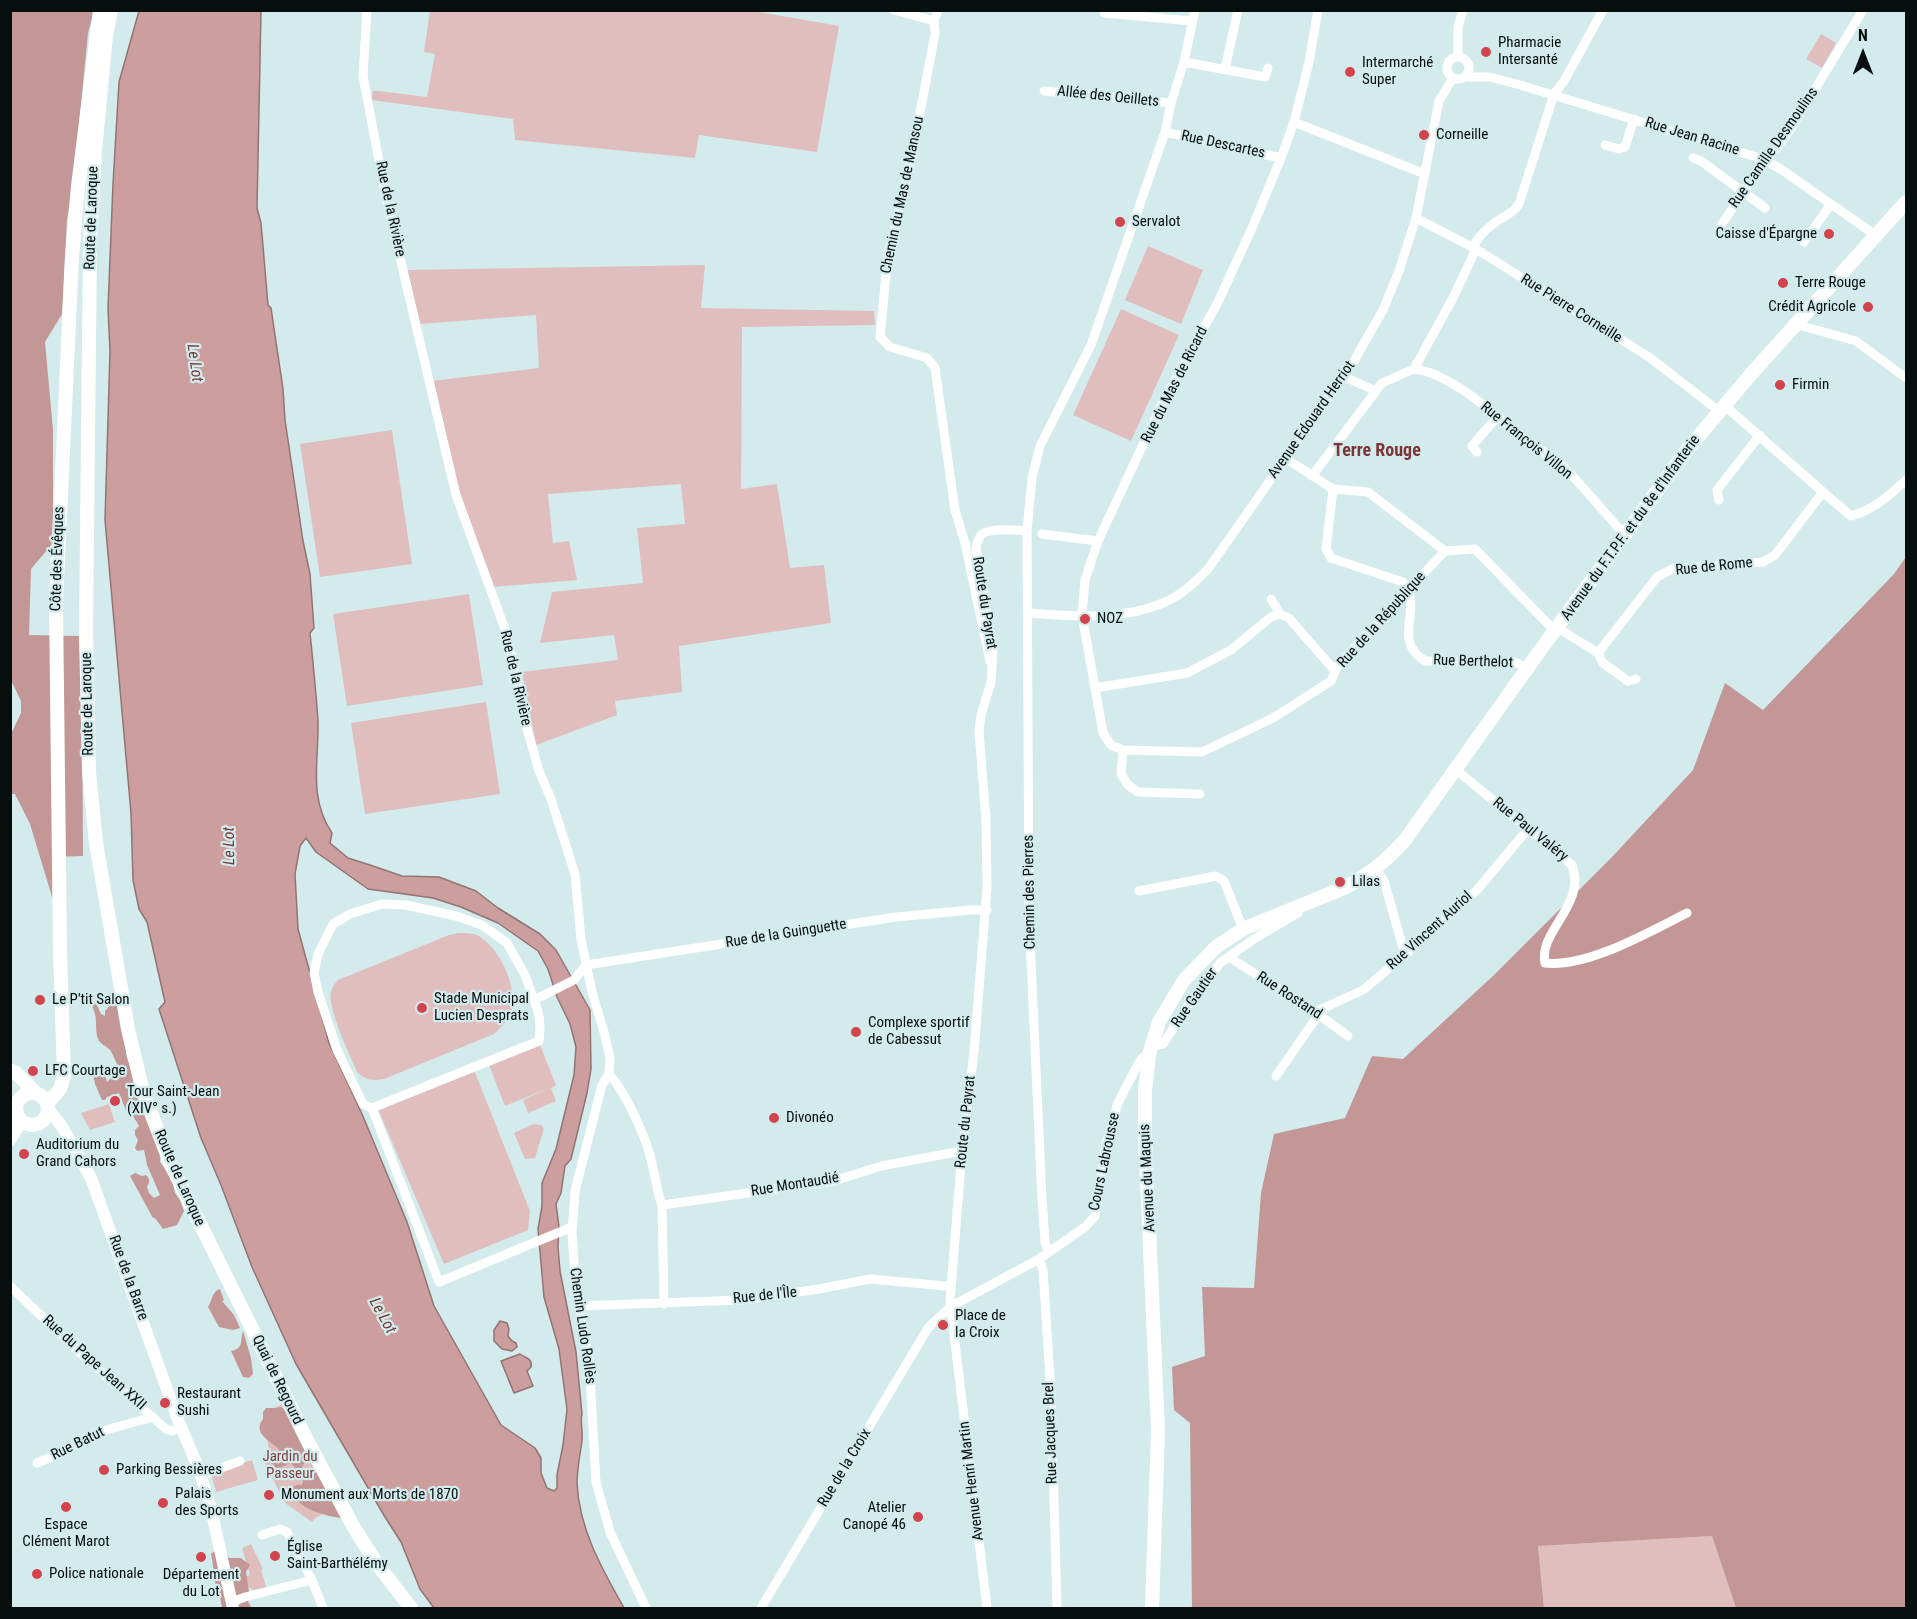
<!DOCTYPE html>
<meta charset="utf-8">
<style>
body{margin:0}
#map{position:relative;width:1917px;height:1619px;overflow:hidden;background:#d3ebec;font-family:"Roboto Condensed",sans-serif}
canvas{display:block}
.frame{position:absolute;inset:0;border:12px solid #060e0e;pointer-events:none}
.north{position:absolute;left:1833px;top:24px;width:60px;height:60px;-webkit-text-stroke:4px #d3ebec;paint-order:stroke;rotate:0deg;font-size:16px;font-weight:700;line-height:24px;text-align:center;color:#060e0e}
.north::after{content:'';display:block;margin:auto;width:21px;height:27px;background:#060e0e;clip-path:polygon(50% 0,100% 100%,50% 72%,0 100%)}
</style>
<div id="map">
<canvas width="1917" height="1619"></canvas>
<div class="frame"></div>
<div class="north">N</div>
</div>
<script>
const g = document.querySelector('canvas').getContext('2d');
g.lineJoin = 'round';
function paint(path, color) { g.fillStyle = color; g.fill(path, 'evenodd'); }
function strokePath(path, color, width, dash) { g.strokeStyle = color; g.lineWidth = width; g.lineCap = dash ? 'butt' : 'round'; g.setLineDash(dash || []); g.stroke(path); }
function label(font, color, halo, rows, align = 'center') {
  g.font = font + ' "Roboto Condensed",sans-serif'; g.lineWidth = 4.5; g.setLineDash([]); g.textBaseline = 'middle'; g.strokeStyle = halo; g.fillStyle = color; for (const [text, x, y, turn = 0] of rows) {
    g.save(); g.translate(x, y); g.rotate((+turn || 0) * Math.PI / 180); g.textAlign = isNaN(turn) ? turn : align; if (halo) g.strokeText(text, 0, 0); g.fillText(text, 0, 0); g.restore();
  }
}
paint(new Path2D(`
 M748,10L839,26L817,152L699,135L695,158L515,140L513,119L371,100L373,91H379L427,97L435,54L424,52L430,11Z
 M1821,34L1836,43L1822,68L1806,59Z
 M1148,246L1203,270L1181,324L1125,300Z
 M705,265L701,308L874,311L875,325L742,327L741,489L777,484L790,568L824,565L831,623L679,646L682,692L615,701L617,715L536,745L522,672L618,660L614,635L540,643L552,592L643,583L637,528L685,524L681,484L548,494L553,543L569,541L577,580L493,587L458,487L432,381L539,368L536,315L420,324L407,270Z
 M1121,309L1179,335L1131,441L1073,415Z
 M392,430L412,564L320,577L300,444Z
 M469,594L483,685L347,706L333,614Z
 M486,702L500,794L365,814L351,723Z
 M458,933C464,933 471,933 477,935C499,946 519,988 511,1012C508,1021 501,1027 494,1034L384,1079C372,1081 365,1080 357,1072C350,1055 327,1008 331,992C332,987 335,983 338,980L449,935Z
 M540,1045L556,1085L551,1088L556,1101L528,1113L523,1100L549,1088L505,1106L489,1065Z
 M474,1070L530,1211L528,1230L444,1264L378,1109Z
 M109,1104L115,1122L90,1130L81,1113Z
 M534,1124L541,1125L544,1128L535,1158L525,1159L514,1133Z
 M282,1403L337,1512C327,1513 319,1513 312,1522L285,1503L262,1457L269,1450L263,1412L279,1406Z
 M252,1460L258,1480L216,1492L211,1474Z
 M1712,1536L1736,1608H1544L1538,1546Z
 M251,1544L263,1569L261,1570L267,1589L255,1591L248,1587L244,1577L250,1575L242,1548Z`), '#e0bebd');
paint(new Path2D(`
 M11,10L94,11L88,33L74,176L67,220L62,314L45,342L53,430V543L31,569L29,635L79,636L82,698L83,856L53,857V900L30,824L15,794H11V734L21,713V701L11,680Z
 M1906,557V1608H1736L1712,1536L1538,1546L1544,1608H1192L1190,1423L1174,1410L1172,1367L1205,1356L1202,1287L1254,1288L1261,1193L1274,1134L1345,1118L1372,1056L1403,1059L1493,976L1612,857L1693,770L1725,683L1763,710L1894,574Z
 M114,1001H117L127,1058L161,1153L160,1162L172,1179L175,1193L180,1200L184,1211L177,1225L163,1229L155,1218H153L130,1176L135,1173L142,1176L146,1175C150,1179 150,1182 147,1187L149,1193L154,1198L160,1195L147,1165L144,1150L137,1151L135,1148L138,1140L135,1135V1130L139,1126L133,1116L126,1111L119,1093L107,1097L105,1100H102L95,1084L93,1074L95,1070L100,1069L104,1071L107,1082L120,1069C115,1063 114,1054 109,1049C105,1045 100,1044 98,1039C95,1032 97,1022 95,1014C94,1011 93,1008 92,1005L96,1003L101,1014L105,1016V1011Z
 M220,1289L224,1300L222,1301L234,1315L240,1328L233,1330L219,1327L208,1307C212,1301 212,1291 220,1289Z
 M243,1331L251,1358L253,1374L249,1378L243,1377L231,1351C244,1349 240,1340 243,1331Z
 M280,1407L285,1409L312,1459L304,1463L302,1468H296L290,1463L282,1467L276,1468L270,1460L272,1455L277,1453L279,1449C270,1441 252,1433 263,1419V1412L266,1408H276Z
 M313,1469L317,1471L344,1518C336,1519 310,1511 304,1506C298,1502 296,1496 291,1492L292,1487L297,1485H302L304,1477L309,1475L310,1471Z
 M218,1548L225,1551L229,1558H241L250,1565L246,1572L250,1598L248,1602L251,1606L249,1608H223C220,1603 221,1599 220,1594C219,1592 218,1591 217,1589C213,1579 214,1565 211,1554Z`), '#c39795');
const water = new Path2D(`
 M139,11H261L257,208L261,223L268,305L271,308L283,389L285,420L303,541L310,574L314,628L310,633C313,662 316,691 318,721C319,760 308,798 332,833L330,843L348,858L373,866L402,876L439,877L476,891L498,908L540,934L556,950L590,1010L591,1069L587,1093L571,1159L565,1166L561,1193L556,1204L559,1227L558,1247L560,1271L576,1352L582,1414C580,1421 583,1432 582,1441C580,1455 577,1469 577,1483C579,1529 602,1569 624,1608H434L420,1589L401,1542L385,1517L296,1364L252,1267L221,1185L201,1138L159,1009L165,1002L147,922L139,909L133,880L131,813L105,520L110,351L108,308L113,184L119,82ZM306,838L316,852L368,889L433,898L461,907L498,923L538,951L548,969L557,997L570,1024L576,1047L574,1075L556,1149L542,1183V1206L538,1229L544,1297L559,1349L567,1409L563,1445L557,1475V1488L554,1491L547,1488L541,1473V1458L535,1448L501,1425L434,1306L407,1222L362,1114L329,1043L298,929L295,874L300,846Z
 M500,1321L507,1323L509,1329L508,1336L512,1341L516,1343L517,1347L512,1351L502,1349L494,1341V1330Z
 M520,1354C525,1358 533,1358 531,1367L527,1371L533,1386L514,1393L501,1361Z`);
paint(water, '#cc9f9e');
strokePath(water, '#917473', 1.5);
strokePath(new Path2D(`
 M367,10L363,76L386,198L456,495L507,635L525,721L539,771L551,799L575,874L581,939L592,992L604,1032L610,1058L609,1074C627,1094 648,1141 653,1168C656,1180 657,1192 662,1205L664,1304
 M894,10L934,21
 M938,10L934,21L935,34L911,160L888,254L880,337L890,347L927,358L935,368L955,510L965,543L990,661
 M1318,10L1309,62L1294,122L1281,158L1252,228L1218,302L1161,406L1098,541L1085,580L1082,615L1103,733L1111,745L1123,750L1202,752L1273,718L1331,681L1338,665L1445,551
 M1104,13L1192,21
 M1458,56V27L1463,10
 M1447 68a11 11 0 1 1 22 0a11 11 0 1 1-22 0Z
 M1184,62L1265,77L1268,68
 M1225,69L1238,10
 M1466,76L1469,77H1490L1520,85L1763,159L1782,170L1877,236
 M1044,91L1171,103
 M1294,122L1425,174
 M1165,132L1281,158
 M1605,145L1619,149L1625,147L1634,119
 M1693,158L1701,161L1765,208
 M1416,218L1476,249L1649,357L1719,411
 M1722,224L1756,173L1763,159L1776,149L1792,127L1863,10
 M1804,242L1831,204
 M1473,247C1477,239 1484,231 1492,225C1502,216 1511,216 1519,204L1554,94L1564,81L1603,10
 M1798,322L1802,326L1856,341L1906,378
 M1414,369C1451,373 1496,416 1525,439C1538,449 1554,457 1566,469C1586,490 1605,513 1624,534
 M1343,376L1376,391
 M1477,452L1472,446L1498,416
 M1285,458L1333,489L1368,492L1445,551L1475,549L1551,627L1561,630L1598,653L1657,577L1672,569L1763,562L1775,555L1823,492L1724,405
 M1312,476L1382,383L1414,369L1454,296L1476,249
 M1333,489L1326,549L1331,558L1403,582C1425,609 1390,639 1425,661L1515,662L1527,668
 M1823,492L1851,516C1873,510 1889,496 1906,480
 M1719,500L1717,490L1760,435
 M1042,534L1098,541
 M1271,599L1280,614L1289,618L1335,671
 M1029,613C1073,616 1121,621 1163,603C1181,596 1195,582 1208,569L1354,361L1383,310L1399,271L1416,218L1439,101L1453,78
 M1598,653L1603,663L1628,681L1636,679
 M1095,688L1187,673L1231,650L1271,617L1280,614
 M1123,750L1121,774L1128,785L1138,792L1200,794
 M1455,769L1572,865C1587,905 1538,931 1545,963C1587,968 1649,932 1687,913
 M1376,869L1384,881L1405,955
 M1139,891L1216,876L1224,881L1243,929
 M1229,957L1315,1012L1348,1036
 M586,965L896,917L970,910H987
 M1315,1012L1363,990L1405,955L1477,890L1528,829
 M1152,1046L1163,1044L1190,1002L1220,963L1254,939L1298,913L1296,909
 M609,1074L602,1085L575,1191L572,1233L576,1291L589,1359L596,1482L610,1532L646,1608
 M1276,1076L1319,1014
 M372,1108L363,1104L337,1050L318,992L314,973L318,954L333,924L350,914L382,904L406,905L456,916L482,925L507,943L525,975L534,1000
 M10,1110L16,1109
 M662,1205L834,1181L881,1166L962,1151
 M572,1227L439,1282L372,1108L539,1041C541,1025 540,1014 534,1000L574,980L586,965
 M1049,1251L1045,1242L1042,1199L1029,918L1027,531L1032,478L1040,446L1091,345L1165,132L1171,103L1184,62L1195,10
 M1039,1259L1043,1270L1051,1394L1057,1608
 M10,1286L81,1354L166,1429L172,1431L181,1427
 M578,1306L742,1300L819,1289L870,1279L945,1286L951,1285
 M37,1463L57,1455L95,1433L153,1417
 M200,1476L240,1461
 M262,1535L280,1529L287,1532L312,1580L323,1608
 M232,1602L245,1597L312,1580
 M761,1608L928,1328L950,1307L1039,1259L1085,1227L1095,1216L1106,1144L1118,1103L1137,1066L1142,1058L1149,1055
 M987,1608L950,1301L962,1151L974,1052L987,887L986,821L979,731L981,715L991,682L993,650L976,548C977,543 978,538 982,534C990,528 1017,530 1027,531`), '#fff', 9);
strokePath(new Path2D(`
 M48,1108L63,1128L91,1178L178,1420L198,1467L210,1505L233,1608
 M10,1140L17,1129L19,1119`), '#fff', 12);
strokePath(new Path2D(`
 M111,10L106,36L95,150L90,243L86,632L89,772L96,843L128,1029L143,1092L171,1165L308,1442L353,1526L377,1564L411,1608
 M10,1070L16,1073L37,1094
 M16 1109a16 16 0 1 1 32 0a16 16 0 1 1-32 0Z
 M47,1104L60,1089L64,1076L60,951L56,603L72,257L78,186L100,10
 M1152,1608L1158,1431L1145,1135V1091L1149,1055L1159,1022L1184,980L1216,947L1243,929L1344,888C1370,874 1385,862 1405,840L1536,656L1687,450L1752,373L1906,202`), '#fff', 14);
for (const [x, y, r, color] of [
 [1486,52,6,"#d3434d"],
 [1350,72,6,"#d3434d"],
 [1424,135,6,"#d3434d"],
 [1120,222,6,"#d3434d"],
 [1829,234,6,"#d3434d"],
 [1783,283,6,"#d3434d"],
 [1868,307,6,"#d3434d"],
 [1780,385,6,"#d3434d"],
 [1085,619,6,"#d3434d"],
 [1340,882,6,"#d3434d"],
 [40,1000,6,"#d3434d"],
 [422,1008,6,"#d3434d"],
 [856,1032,6,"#d3434d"],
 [33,1071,6,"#d3434d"],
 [115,1101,6,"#d3434d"],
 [774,1118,6,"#d3434d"],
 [24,1154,6,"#d3434d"],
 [943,1325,6,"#d3434d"],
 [165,1403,6,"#d3434d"],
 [104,1470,6,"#d3434d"],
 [269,1495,6,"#d3434d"],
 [163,1503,6,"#d3434d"],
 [66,1507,6,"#d3434d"],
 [918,1517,6,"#d3434d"],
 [275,1556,6,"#d3434d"],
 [201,1557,6,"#d3434d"],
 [37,1574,6,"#d3434d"]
]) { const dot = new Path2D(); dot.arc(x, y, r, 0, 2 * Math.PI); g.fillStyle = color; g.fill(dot); strokePath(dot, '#d3ebec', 2); }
label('15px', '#060e0e', '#d3ebec', [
 ["Pharmacie",1498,43],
 ["Intersanté",1498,60],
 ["Intermarché",1362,63],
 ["Super",1362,80],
 ["Corneille",1436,135],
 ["Servalot",1132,222],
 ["Caisse d'Épargne",1817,234,"right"],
 ["Terre Rouge",1795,283],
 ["Crédit Agricole",1856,307,"right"],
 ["Firmin",1792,385],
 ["NOZ",1097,619],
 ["Lilas",1352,882],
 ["Stade Municipal",434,999],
 ["Lucien Desprats",434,1016],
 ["Le P'tit Salon",52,1000],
 ["Complexe sportif",868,1023],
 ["de Cabessut",868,1040],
 ["LFC Courtage",45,1071],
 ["Tour Saint-Jean",127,1092],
 ["(XIV° s.)",127,1109],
 ["Divonéo",786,1118],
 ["Auditorium du",36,1145],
 ["Grand Cahors",36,1162],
 ["Place de",955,1316],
 ["la Croix",955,1333],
 ["Restaurant",177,1394],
 ["Sushi",177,1411],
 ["Parking Bessières",116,1470],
 ["Palais",175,1494],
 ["des Sports",175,1511],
 ["Monument aux Morts de 1870",281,1495],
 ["Atelier",906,1508,"right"],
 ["Canopé 46",906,1525,"right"],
 ["Espace",66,1525,"center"],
 ["Clément Marot",66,1542,"center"],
 ["Église",287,1547],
 ["Saint-Barthélémy",287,1564],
 ["Police nationale",49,1574],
 ["Département",201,1575,"center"],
 ["du Lot",201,1592,"center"]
], 'left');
label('15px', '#060e0e', '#d3ebec', [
 ["Allée des Oeillets",1108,97,6],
 ["Rue Jean Racine",1692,137,17],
 ["Rue Descartes",1223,145,12],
 ["Rue Camille Desmoulins",1774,148,-55],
 ["Chemin du Mas de Mansou",903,195,-78],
 ["Rue de la Rivière",390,209,78],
 ["Route de Laroque",92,218,-88],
 ["Rue Pierre Corneille",1571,309,32],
 ["Rue du Mas de Ricard",1175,385,-63],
 ["Avenue Edouard Herriot",1312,420,-55],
 ["Rue François Villon",1526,441,39],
 ["Avenue du F.T.P.F. et du 8e d'Infanterie",1631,528,-54],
 ["Côte des Évêques",58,559,-88],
 ["Rue de Rome",1714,567,-6],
 ["Route du Payrat",984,603,81],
 ["Rue de la République",1382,620,-48],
 ["Rue Berthelot",1473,662,2],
 ["Rue de la Rivière",515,678,77],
 ["Route de Laroque",88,704,-91],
 ["Rue Paul Valéry",1530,830,39],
 ["Chemin des Pierres",1030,892,-91],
 ["Rue Vincent Auriol",1430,931,-42],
 ["Rue de la Guinguette",786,934,-9],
 ["Rue Rostand",1289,996,33],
 ["Rue Gautier",1195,998,-55],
 ["Route du Payrat",966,1122,-84],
 ["Cours Labrousse",1105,1162,-78],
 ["Route de Laroque",179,1178,66],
 ["Avenue du Maquis",1148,1178,-93],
 ["Rue Montaudié",795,1185,-9],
 ["Rue de la Barre",128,1278,70],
 ["Rue de l'Île",765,1296,-6],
 ["Chemin Ludo Rollès",582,1326,82],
 ["Rue du Pape Jean XXII",94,1363,42],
 ["Quai de Regourd",277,1380,64],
 ["Rue Jacques Brel",1051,1433,-92],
 ["Rue Batut",78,1444,-26],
 ["Rue de la Croix",845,1468,-59],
 ["Avenue Henri Martin",972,1481,-97]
]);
label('15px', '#7c4040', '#d3ebec', [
 ["Jardin du",290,1457],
 ["Passeur",290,1474]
]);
label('italic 16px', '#723737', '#d3ebec', [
 ["Le Lot",194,363,82],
 ["Le Lot",230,846,-91],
 ["Le Lot",382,1316,61]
]);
label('bold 18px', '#7c3537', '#d3ebec', [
 ["Terre Rouge",1377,451]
]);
</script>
